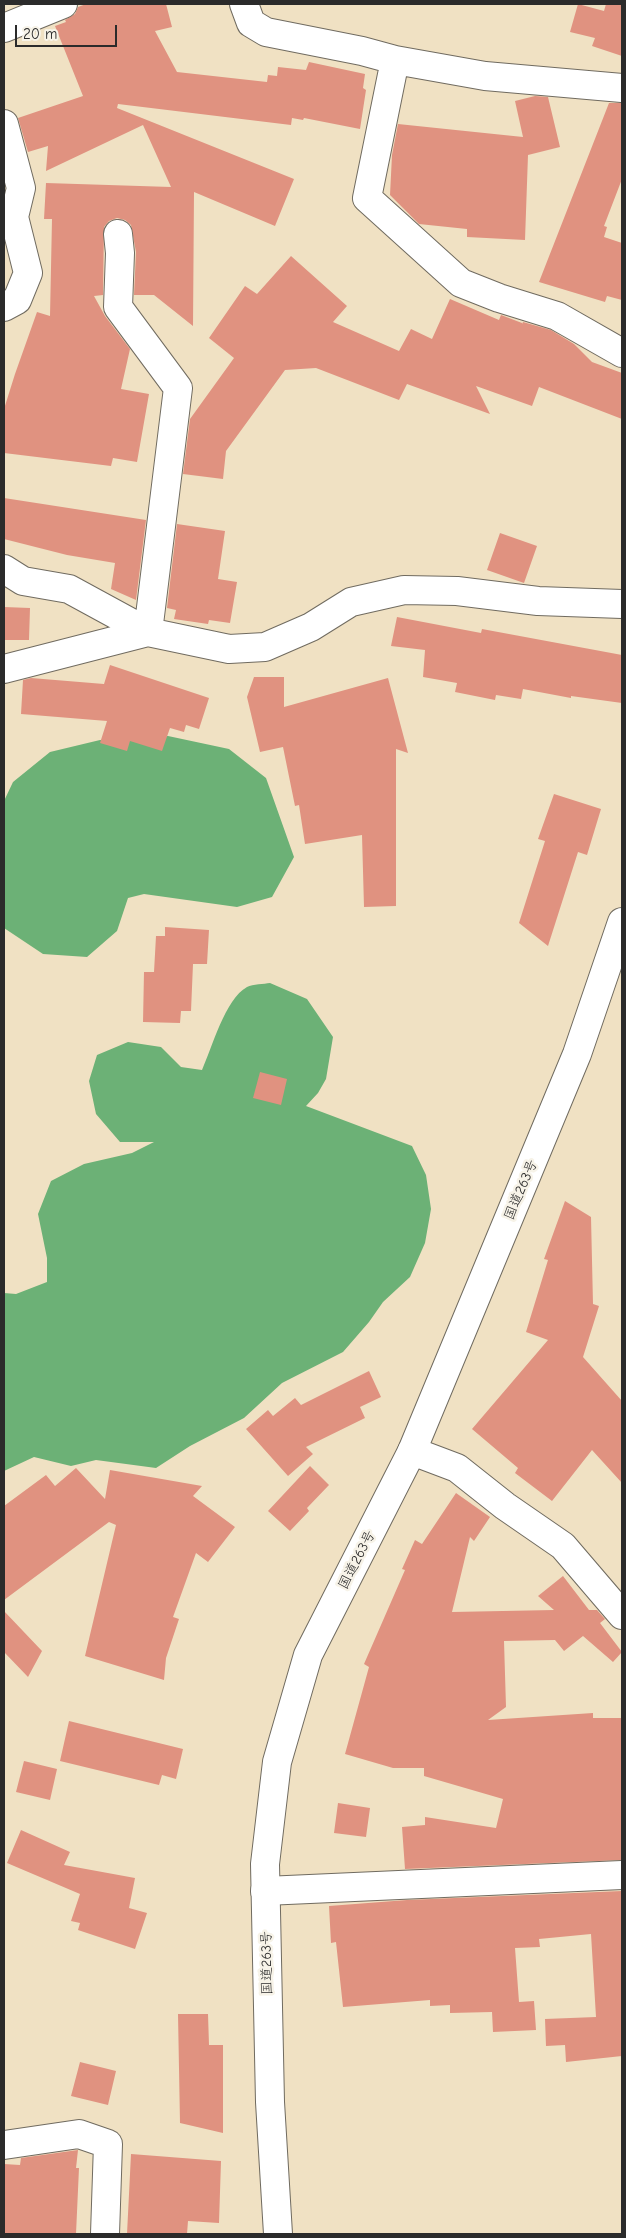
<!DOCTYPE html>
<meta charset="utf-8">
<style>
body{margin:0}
#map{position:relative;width:626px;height:2238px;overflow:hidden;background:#f0e1c3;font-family:"Comic Neue",sans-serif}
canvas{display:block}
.frame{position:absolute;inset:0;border:5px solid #2b2b2b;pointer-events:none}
.scale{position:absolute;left:15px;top:25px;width:102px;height:22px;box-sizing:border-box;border:2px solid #2b2b2b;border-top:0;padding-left:6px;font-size:15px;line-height:18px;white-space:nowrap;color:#2b2b2b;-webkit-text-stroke:4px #f7f3e8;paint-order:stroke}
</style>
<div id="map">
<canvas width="626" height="2238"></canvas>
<div class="frame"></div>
<div class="scale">20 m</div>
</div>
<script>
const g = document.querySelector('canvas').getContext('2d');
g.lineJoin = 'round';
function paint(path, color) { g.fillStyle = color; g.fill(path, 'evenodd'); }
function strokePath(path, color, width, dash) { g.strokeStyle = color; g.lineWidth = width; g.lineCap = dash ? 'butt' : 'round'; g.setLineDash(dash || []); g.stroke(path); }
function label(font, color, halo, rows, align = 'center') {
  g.font = font + ' "Comic Neue","Klee One",sans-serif'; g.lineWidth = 5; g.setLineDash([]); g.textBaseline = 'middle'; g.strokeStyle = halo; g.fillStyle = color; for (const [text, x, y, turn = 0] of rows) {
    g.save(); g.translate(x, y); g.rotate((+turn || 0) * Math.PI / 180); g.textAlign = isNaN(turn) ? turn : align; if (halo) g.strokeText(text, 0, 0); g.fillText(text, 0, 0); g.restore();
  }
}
paint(new Path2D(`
 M168,736L229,749L266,778L294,857L272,897L237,907L144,894L128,898L117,931L87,957L43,954L4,928V801L13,782L50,752L100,740Z
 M270,983L307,999L333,1037L326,1079L318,1093L306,1106L412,1146L426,1175L431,1209L425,1243L410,1277L383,1302L369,1322L343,1352L282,1383L244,1418L190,1446L156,1468L96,1460L71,1466L34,1457L4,1471V1293L16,1294L47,1282V1258L38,1214L51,1181L84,1164L132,1153L154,1142H120L96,1114L89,1081L97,1055L128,1042L161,1047L181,1067L202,1070C212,1048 225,999 247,987C253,984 264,984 270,983Z`), '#6cb176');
paint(new Path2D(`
 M86,4H166L172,27L155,31L177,72L267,82L268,75L277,76L278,67L306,70L309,62L365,74L363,88L366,90L360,129L304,118L303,120L292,118L291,125L118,104L117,108L294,179L275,226L194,192L193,326L154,295H134L136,252L131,225L125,220L117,218L109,221L104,227L103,295L94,296L105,316L130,349L121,389L149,394L137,462L113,458L111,466L4,453V409L15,374L37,312L50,316L52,219H44L46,183L171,187L143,125L46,171L48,146L28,152L18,118L83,96L55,26L66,22L65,20L75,14L78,7Z
 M578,4L604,11L606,4H622V56L592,46L595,38L570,32Z
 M535,96L548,97L560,147L528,155L525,240L467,237V229L419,224L390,195L392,155L398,124L523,137L515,101Z
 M609,103H622V179L604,226L607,227L604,237L622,243V300L607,296L605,302L539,282Z
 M291,256L347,306L333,322L399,351L411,329L432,339L450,299L499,320L501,315L522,323V324L523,322L551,330L574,344L592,362L622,373V419L539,387L532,406L476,386L490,414L407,384L399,400L316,368L285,370L226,451L223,479L183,474L190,419L234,358L209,338L245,286L257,294Z
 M4,498L146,520L136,600L111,589L115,563L67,555L4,539Z
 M177,524L225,531L218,579L237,582L230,623L209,620L208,624L174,619L176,610L167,608Z
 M500,533L537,546L524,583L487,570Z
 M4,607L30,608L29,640H4Z
 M397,617L481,633L482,629L622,655V703L571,696V698L523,689L521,699L496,695L495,700L455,692L457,683L423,677L425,650L391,646Z
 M110,665L209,698L199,729L186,725L184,732L170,728L162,751L130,741L127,751L100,743L107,721L21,714L23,680L31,678L104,684Z
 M254,677H284V707L388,678L408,753L396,749V906L364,907L362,835L305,844L299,805L295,806L283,747L260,752L247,697Z
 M554,794L601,809L587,855L578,852L548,946L519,923L545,841L538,839Z
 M165,927L209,930L207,964H193L191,1011H181L180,1023L143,1022L144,972H154L156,936H165Z
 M260,1072L287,1079L281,1105L253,1098Z
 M565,1201L591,1217L593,1304L599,1306L583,1357L622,1401V1483L592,1450L552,1501L515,1473L518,1468L472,1429L548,1340L526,1332L548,1260L544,1259Z
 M369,1371L381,1397L360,1407L365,1418L306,1447L313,1454L288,1476L246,1429L268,1410L273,1416L295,1398L301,1405Z
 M310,1466L329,1485L307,1508L309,1511L290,1531L268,1511Z
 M76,1468L105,1499L110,1470L202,1486L193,1496L235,1527L208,1562L196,1553L173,1617L179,1619L166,1658L164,1680L85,1656L116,1525L109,1522L4,1600V1506L46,1475L55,1486Z
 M456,1493L490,1517L474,1541L470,1537L452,1612L554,1610L538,1596L563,1576L589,1610H597L605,1619L600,1623L622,1652L613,1662L583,1636L564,1651L555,1640L504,1641L506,1707L488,1720L593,1713V1718H622V1860L405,1869L402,1827L425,1825V1817L496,1828L503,1799L424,1776V1768H393L345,1754L369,1667L364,1664L405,1570L402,1569L415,1540L422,1544Z
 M4,1611L42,1651L28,1677L4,1652Z
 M69,1721L183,1749L176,1779L162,1775L159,1785L60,1761Z
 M24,1761L57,1769L50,1800L16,1792Z
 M338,1803L370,1808L366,1837L334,1833Z
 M21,1830L70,1852L64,1865L135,1878L129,1908L147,1913L135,1949L78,1930L80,1923L71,1921L80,1894L7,1863Z
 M622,1891V2056L566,2062L565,2045L546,2046L545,2019L596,2017L591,1934L539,1939L540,1947L515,1948L519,2002L534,2001L536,2030L493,2032L492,2012L450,2013V2005L430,2006V2000L343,2007L336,1942L331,1943L329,1906L407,1900Z
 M178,2014H208L209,2045H223V2133L180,2123Z
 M80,2062L116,2071L108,2105L71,2096Z
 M78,2150L76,2168H79L76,2234L4,2233V2164L20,2165L21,2158Z
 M131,2154L221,2161L219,2223L188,2221L187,2234H127Z`), '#e09280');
const street = new Path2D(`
 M244,4L251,23L266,32L362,51L395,60L485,76L622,88
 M4,28L63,4
 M395,60L367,198L461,283L499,298L557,316L622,353
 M4,124L21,188L14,217L28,273L17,300L4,307
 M118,234L120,253L118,307L178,388L148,632
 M4,569L23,581L69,589L148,632L229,649L265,647L311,627L351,602L404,590L457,591L538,601L622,604
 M4,669L148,632
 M412,1451L457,1468L505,1506L563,1546L622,1615
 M265,1891L622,1875
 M4,2145L79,2134L108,2144L105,2234`);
const highway = new Path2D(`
 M278,2234L270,2102L265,1864L277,1762L308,1655L412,1451L577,1054L622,922`);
strokePath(street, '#706b60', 30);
strokePath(highway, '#706b60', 30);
strokePath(street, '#fff', 28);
strokePath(highway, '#fff', 28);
label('14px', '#2b2b2b', '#f7f3e8', [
 ["国道263号",521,1190,-67],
 ["国道263号",357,1560,-63],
 ["国道263号",267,1963,-91]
]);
</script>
